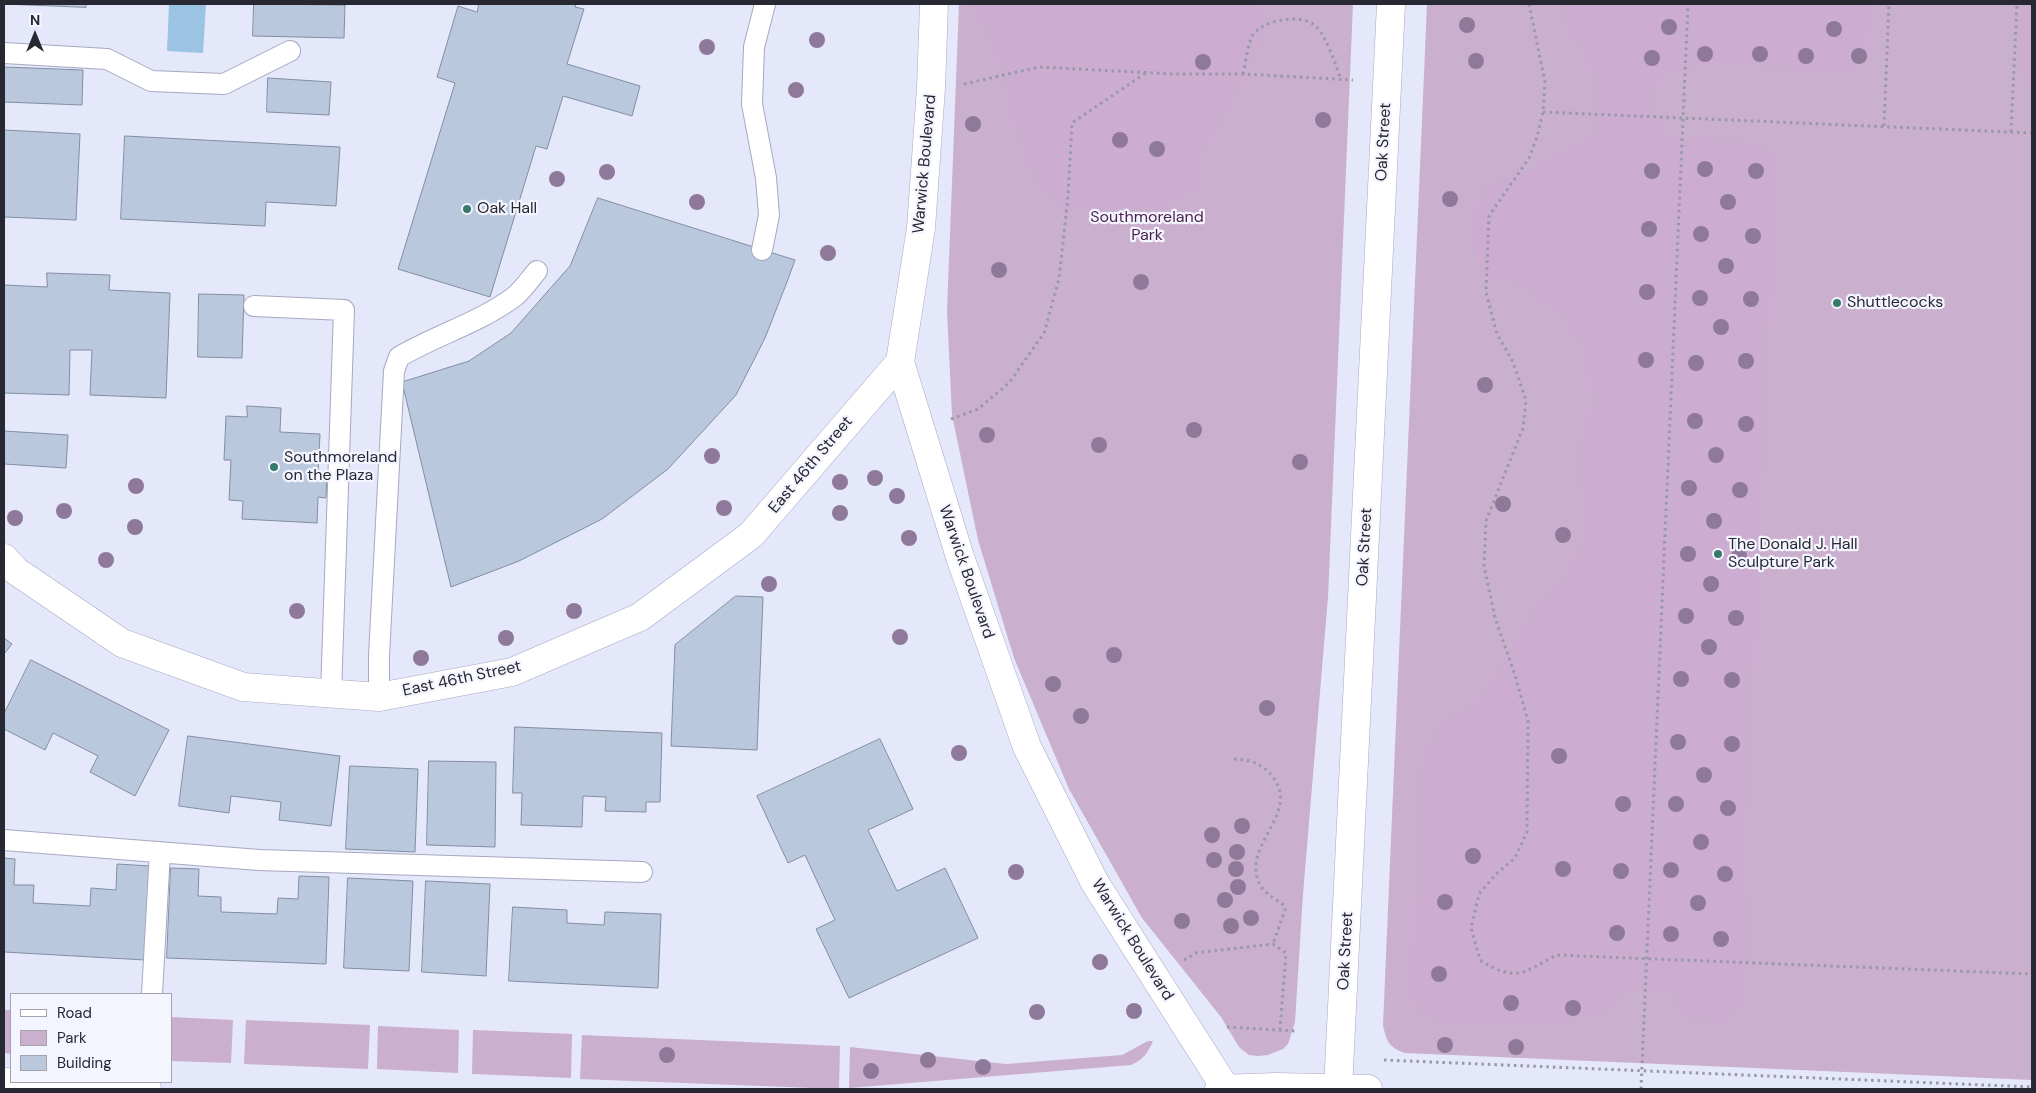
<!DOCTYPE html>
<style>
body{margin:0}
#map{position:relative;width:2036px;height:1093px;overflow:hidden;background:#e5e7fb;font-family:"DM Sans",sans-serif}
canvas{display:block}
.frame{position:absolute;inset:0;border:5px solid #272831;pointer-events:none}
.legend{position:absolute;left:10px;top:993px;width:162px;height:90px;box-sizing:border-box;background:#f4f5ff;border:1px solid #a2a3ad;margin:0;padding:6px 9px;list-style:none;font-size:15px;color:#272831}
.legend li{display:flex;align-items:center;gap:10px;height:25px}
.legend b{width:25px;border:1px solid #a2a3ad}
.north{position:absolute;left:10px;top:10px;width:50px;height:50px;-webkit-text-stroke:4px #f4f5ff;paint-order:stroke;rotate:0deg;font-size:14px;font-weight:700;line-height:20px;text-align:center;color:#272831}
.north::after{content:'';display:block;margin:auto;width:18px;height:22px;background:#272831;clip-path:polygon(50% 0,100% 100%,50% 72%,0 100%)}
</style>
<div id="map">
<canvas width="2036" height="1093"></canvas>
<div class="frame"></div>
<ul class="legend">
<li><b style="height:6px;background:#fff"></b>Road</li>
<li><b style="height:14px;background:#cbafce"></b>Park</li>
<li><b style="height:14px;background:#bac8dd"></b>Building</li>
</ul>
<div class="north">N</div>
</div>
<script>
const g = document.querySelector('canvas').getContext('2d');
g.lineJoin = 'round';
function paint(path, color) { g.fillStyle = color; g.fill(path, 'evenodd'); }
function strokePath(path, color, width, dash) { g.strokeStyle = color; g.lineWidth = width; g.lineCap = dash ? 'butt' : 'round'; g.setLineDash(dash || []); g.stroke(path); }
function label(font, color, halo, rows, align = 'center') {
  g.font = font + ' "DM Sans",sans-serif'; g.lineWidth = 4.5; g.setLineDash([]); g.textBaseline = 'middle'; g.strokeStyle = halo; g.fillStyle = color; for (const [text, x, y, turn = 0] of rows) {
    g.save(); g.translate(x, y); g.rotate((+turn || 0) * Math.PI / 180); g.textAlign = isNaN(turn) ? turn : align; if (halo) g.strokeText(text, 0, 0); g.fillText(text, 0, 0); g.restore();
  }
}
paint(new Path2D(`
 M959,4H1353L1328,597L1303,894L1295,1022L1288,1044L1283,1049L1268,1055L1258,1056L1249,1055L1239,1047L1221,1017L1142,918L1069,789L1014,658L978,540L952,415L947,311Z
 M1427,4H2032V1080L1405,1053C1389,1048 1386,1040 1383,1025Z
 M4,1010H11V1054L4,1053Z
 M171,1017L233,1020L231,1063L171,1061Z
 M246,1020L370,1025L368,1069L244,1064Z
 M378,1026L459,1030L458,1073L377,1069Z
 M473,1030L572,1034L571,1078L472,1074Z
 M582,1035L840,1046L839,1089L580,1079Z
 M1148,1041H1153C1148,1053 1143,1060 1131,1065L849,1088L850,1047L1006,1064L1122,1055Z`), '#cbafce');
paint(new Path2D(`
 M973,4H1254L1266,21L1259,50L1226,114L1203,152L1198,186L1165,205L1101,210H1061L1035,182L1017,134L997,55Z
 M1560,4H1869L1866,51L1854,73L1714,64L1662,72L1653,101L1664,137L1748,141L1775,153L1773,256L1745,853C1746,886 1755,986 1737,1010C1734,1015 1726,1019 1722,1022L1688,1019L1669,993L1628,989L1610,1012L1545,1025L1440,1021L1417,1014L1411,985L1421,767L1442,719L1481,699L1540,600L1565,575L1583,538L1581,487L1576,453L1592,403L1585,347L1558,312L1526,289L1479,271L1473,236L1481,184L1517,175L1564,153L1591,135L1596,83L1586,58L1563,23Z
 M2023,4H2032V84L2019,70Z`), '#ccacd0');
paint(new Path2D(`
 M169,4H206L203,53L167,51Z`), '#9ac4e2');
const building = new Path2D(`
 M4,4H86V7Z
 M254,4L345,5L344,38L253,36Z
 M479,4H576L575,7L584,9L567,64L640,86L632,116L563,96L547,149L536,146L490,297L398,269L455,83L437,77L458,6L477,12Z
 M4,67L83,70L82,105L4,102Z
 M268,78L331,82L329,115L267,112Z
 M4,130L80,134L76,220L4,217Z
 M125,136L340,147L336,206L266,202L265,226L121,219Z
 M598,198L795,260L787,282L765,338L736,395L668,469L602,519L519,561L451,587L402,382L469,361L511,333L570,266Z
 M47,273L110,275L109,290L170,293L166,398L90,395L92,350H70L69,395L4,393V285L47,287Z
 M199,294L244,295L242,358L198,357Z
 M247,406L281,408L280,432L320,434L318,473H327L326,498L318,497L317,523L242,519L243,501L229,500L231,460H224L226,416L247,417Z
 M4,431L68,435L66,468L4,464Z
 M736,596L763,597L757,750L671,746L675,645Z
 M4,638L12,644L4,654Z
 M31,660L169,730L135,796L90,772L98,756L53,733L45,750L4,729V714Z
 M515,727L662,733L660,802H646V812L605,811L606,797L583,796L582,827L521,825L522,793H513Z
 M188,736L340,756L331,826L279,820L281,802L231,796L229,813L179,806Z
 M880,739L913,809L868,830L897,891L945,868L978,938L849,998L816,929L835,920L805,855L788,863L757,796Z
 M429,761L496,762L495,847L427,845Z
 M350,766L418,769L415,852L346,849Z
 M4,858L15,859L14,885H34L33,903L90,906L91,888L116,890L117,864L150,866L145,960L4,952Z
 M171,868L199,869L198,896L221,897V912L277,914L278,898L298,899L299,876L329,877L326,964L167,958Z
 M348,878L413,881L409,971L344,968Z
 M426,881L490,884L486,976L422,972Z
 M513,907L567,910V923L604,925L605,912L661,914L658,988L509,981Z`);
paint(building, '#bac8dd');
strokePath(building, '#818ea2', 1);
const lane = new Path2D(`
 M4,53L107,59L151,81L224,84L290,51
 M762,250L769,215L766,178L752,104L754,47L765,4
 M254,306L344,310L331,694
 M379,697V656L394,371L399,357C436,335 479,323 514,297C523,290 530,279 537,271
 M4,840L259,860L642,872
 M152,994L160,852`);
const street = new Path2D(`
 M934,4L931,88L921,228L900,362L960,557L1027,747L1095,883L1226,1089
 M4,558L16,571L122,643L243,687L379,697L512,672L640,617L751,535L900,362
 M1338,1089L1391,4`);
const secondary = new Path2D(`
 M4,1082L147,1089
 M1219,1089L1277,1087L1368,1089`);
strokePath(lane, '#a6a9c0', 22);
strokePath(street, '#a6a9c0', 29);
strokePath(secondary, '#a6a9c0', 29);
strokePath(new Path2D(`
 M1529,4L1545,82L1543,112L1537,137L1529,158L1489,216L1486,292L1497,334L1512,360L1526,400L1523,428L1486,521L1484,566L1495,618L1515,675L1528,721L1527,832L1515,858L1496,874L1479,894L1471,928L1480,960C1514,982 1523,974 1556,955L2032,974
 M1243,74C1245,65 1248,44 1252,36C1262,20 1298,14 1313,24C1326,33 1336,66 1341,80
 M964,84L1039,67L1173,74H1243L1353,80
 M1543,112L2032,133
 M1884,126L1889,4
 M2011,132L2017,4
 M951,419L978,409L1009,383L1044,333L1059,279L1068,196L1072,123L1147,72
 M1234,759C1251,760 1262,763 1273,777C1298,811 1252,838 1256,873C1259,892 1272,896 1285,906V910L1273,944
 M1184,960L1196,953L1273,944L1286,953L1280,1029
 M1227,1027L1296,1031
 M1384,1060L2032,1087
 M1641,1089L1688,4`), '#9798a8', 3, [2.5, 4]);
strokePath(lane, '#fff', 20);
strokePath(street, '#fff', 28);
strokePath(secondary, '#fff', 28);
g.fillStyle = '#8e799b';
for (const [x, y] of [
 [1467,25],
 [1669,27],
 [1834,29],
 [817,40],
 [707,47],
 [1705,54],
 [1760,54],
 [1806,56],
 [1859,56],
 [1652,58],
 [1476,61],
 [1203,62],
 [796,90],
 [1323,120],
 [973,124],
 [1120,140],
 [1157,149],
 [1705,169],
 [1652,171],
 [1756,171],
 [607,172],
 [557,179],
 [1450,199],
 [697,202],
 [1728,202],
 [1649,229],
 [1701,234],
 [1753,236],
 [828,253],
 [1726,266],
 [999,270],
 [1141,282],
 [1647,292],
 [1700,298],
 [1751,299],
 [1721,327],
 [1646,360],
 [1746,361],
 [1696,363],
 [1485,385],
 [1695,421],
 [1746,424],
 [1194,430],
 [987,435],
 [1099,445],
 [1716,455],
 [712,456],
 [1300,462],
 [875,478],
 [840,482],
 [136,486],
 [1689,488],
 [1740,490],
 [897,496],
 [1503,504],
 [724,508],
 [64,511],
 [840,513],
 [15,518],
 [1714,521],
 [135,527],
 [1563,535],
 [909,538],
 [1688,554],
 [1739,556],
 [106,560],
 [769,584],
 [1711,584],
 [297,611],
 [574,611],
 [1686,616],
 [1736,618],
 [900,637],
 [506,638],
 [1709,647],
 [1114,655],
 [421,658],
 [1681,679],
 [1732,680],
 [1053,684],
 [1267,708],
 [1081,716],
 [1678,742],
 [1732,744],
 [959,753],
 [1559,756],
 [1704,775],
 [1623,804],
 [1676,804],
 [1728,808],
 [1242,826],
 [1212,835],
 [1701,842],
 [1237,852],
 [1473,856],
 [1214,860],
 [1236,869],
 [1563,869],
 [1671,870],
 [1621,871],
 [1016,872],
 [1725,874],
 [1238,887],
 [1225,900],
 [1445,902],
 [1698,903],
 [1251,918],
 [1182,921],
 [1231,926],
 [1617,933],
 [1671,934],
 [1721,939],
 [1100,962],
 [1439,974],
 [1511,1003],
 [1573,1008],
 [1134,1011],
 [1037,1012],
 [1445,1045],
 [1516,1047],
 [667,1055],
 [928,1060],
 [983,1067],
 [871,1071]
]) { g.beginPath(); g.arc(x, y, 8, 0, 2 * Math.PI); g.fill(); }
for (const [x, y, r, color] of [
 [467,209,5,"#387a6a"],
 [1837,303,5,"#387a6a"],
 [274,467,5,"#387a6a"],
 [1718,554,5,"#387a6a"]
]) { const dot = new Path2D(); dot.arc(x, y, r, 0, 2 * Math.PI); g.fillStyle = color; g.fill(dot); strokePath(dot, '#f4f5ff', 2); }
label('16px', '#272831', '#f4f5ff', [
 ["Oak Street",1384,142,-87],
 ["Warwick Boulevard",925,164,-85],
 ["East 46th Street",811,465,-50],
 ["Oak Street",1365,547,-87],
 ["Warwick Boulevard",966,572,71],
 ["East 46th Street",462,679,-12],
 ["Warwick Boulevard",1132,940,58],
 ["Oak Street",1346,951,-87]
]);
label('16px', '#272831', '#f4f5ff', [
 ["Oak Hall",477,209],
 ["Shuttlecocks",1847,303],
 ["Southmoreland",284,458],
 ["on the Plaza",284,476],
 ["The Donald J. Hall",1728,545],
 ["Sculpture Park",1728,563]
], 'left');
label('16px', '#471f4c', '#f4f5ff', [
 ["Southmoreland",1147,218],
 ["Park",1147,236]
]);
</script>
